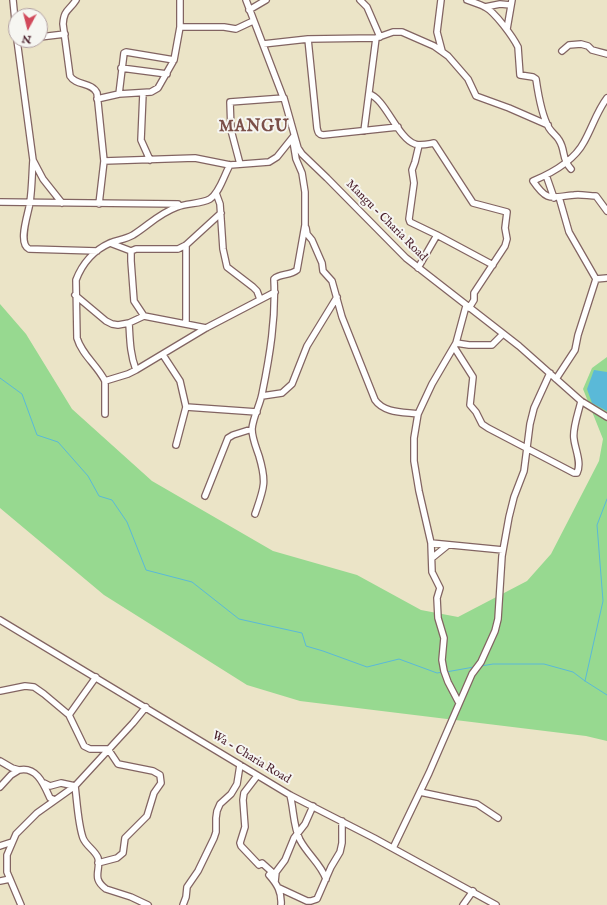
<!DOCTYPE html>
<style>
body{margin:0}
#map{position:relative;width:607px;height:905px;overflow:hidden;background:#ebe4c7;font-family:"IM FELL English",serif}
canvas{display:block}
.north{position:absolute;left:8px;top:8px;width:40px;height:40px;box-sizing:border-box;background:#f6f6f2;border:1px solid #b1a0a2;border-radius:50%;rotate:187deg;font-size:11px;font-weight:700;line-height:16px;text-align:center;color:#4a1f2b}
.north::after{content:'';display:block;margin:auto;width:14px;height:18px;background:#d1495b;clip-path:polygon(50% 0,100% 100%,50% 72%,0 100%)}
</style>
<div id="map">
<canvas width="607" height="905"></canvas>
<div class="north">N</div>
</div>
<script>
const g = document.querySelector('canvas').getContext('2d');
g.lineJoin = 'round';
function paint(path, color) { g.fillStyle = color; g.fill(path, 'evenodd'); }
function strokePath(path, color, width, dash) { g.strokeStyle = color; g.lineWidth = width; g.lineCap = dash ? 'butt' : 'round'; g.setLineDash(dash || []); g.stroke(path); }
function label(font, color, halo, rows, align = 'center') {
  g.font = font + ' "IM FELL English",serif'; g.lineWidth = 4; g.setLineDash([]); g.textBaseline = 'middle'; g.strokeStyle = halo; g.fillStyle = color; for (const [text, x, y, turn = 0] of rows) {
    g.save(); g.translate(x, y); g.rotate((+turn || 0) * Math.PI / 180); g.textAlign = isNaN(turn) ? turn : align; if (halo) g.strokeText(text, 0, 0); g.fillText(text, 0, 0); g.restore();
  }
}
paint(new Path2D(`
 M0,304L26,334L72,409L152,481L273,551L357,575L421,610L458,617L527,581L551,554L599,461L603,439L583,389L592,368L607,357V741L586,736L300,701L247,685L104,595L0,508Z`), '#97d990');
paint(new Path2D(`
 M594,370L607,372V411L592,403L587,389Z`), '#5ab9d8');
strokePath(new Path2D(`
 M0,378L22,394L37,435L58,442L88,476L99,496L112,500L127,522L146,570L192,582L239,619L302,633L306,646L323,651L367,667L399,659L437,673L443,672
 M481,666L493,664H544L573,672L585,681L607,695
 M446,672L474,667
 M585,681L603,601L597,525L607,499`), '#5ab9d8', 1);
const minor = new Path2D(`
 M13,0L16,31
 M76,0C69,11 64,9 63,24L70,76C76,86 92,82 97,93L104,161L99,204
 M246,0L283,97L284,98L298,148L302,154L327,178L406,258L519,346L581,401L607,417
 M360,0L367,7L380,37
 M441,0L437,32L442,51
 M467,0C473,2 479,4 485,7C495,12 513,37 518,47L520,75L533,77L536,79C538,93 542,116 549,128C552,133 557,136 559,140C566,151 561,158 571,169
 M485,7L500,4L511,5
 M249,10L266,0
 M180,27H224L236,29L253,21
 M507,29L512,0
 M40,37L65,34
 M308,39L317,128C318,132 318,134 323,135L398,127
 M17,40L33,160L43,179L62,203
 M263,44L308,39L376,38L393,32H402L434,46L448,56L468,79L476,96L509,108L548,125
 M562,51L569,45L581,44L588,46L592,50L607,54
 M121,68L167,74
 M143,93L141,140L150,160
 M119,94L124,53L126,52L174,60
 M369,94C385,98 398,139 415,144C421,146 428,144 434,143L473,203L507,212L505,228L507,239L505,246L474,293V300L469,308
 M607,98C597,111 592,128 584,142C574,161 552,173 533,181C548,203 551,197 574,195C581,194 589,196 596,196L607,211
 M97,99L119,94L151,92L158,88L174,60L180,27V0
 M364,131L376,38
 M419,145L415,162L412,170L414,183L409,219L410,222L437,235L493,265
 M33,160C32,174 32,188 30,202C29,212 17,243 29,249L97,251
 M104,161L195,158L230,165L269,162L277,157L293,137
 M240,164L231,130L230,102L284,98
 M546,175L554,198
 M216,193L220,204L223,249L227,267L253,287L257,291L260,299
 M0,202L178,204
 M306,228L307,234L312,240L322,263L323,271L332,281L342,317L375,400C384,413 403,412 418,414
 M110,243L131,251L136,249H178L186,245L221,213
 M131,251V261L134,301L144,316
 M418,268L437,235
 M596,279L607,278
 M75,295L106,321L112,324L118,325L129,323L144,316L206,328
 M129,323C130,340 130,354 136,370
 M186,324V245
 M456,343L469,345H492L503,334
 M454,347L473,377L470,405L476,412L482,424L488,428L574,473H577C582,463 575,449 574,439C572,429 579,411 581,401
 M163,355L180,381L186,407
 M556,379L575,350L578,335L596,279L569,232L559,197
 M105,381C97,365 82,355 77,338L76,280C82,264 94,250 110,243C118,240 126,239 133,235C149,225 158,214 177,207C187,203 201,204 210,199C220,192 224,175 230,165
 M262,396L282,393L292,384L307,346L337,297
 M105,414V381L128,374L136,370L206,328L275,292
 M176,445L186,407L257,412
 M205,496L228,438L233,435L252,429
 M255,514C264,488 267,483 259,456C256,447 252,438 252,429C253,417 260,405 262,394C270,355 276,318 274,279C280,273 290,276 297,270L305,225V192L302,173L296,159L293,141
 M431,543L503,550
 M432,558L448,545
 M0,620L290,795L374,838L496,905
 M0,691L25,686L34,687L44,694L69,715L84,746L90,749H108L118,764L153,771L160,775L161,783L154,793L147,816L125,838L123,853L117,858L98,863
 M459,703L448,682L444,671L442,660L444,638L438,618L437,598L440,588L432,572L431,543L419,491L414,461V438L418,414L432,384L456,343L466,306
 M69,715L96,677
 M0,761L12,768L19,770L11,775L0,787
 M19,770C37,766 44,785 50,798L55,800
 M257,776L244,793L243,800L245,827L240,843L241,846L259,865L262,863L272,872L269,875C277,884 282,892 281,905
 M44,783L50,786L61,783L75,786C77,801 78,824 83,838C86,846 95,850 98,858C101,871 91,878 106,889L131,897L148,905
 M420,792L477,804L498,818
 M290,795C294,810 293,826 300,840C308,855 321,864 326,879
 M0,846L12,842
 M393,848L429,773L472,674L481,662L495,631L498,619L502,556L509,517L514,497L524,471L530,424L534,408L550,373
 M0,881L10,879
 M275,882L276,872L285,860L294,838L305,824L313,806
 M279,888L307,901H311L317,899L331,867L340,852L342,843V821
 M21,905L7,872V855L16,834L37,813L75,786L133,723L146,707
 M183,905L186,897L187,887L198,871L214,838L216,832V818L217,811L220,804L231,794L237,784L240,765
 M463,905L473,891`);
strokePath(minor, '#826462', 8);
strokePath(minor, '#fff', 5.5);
label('12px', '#4a1f2b', '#f6f6f2', [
 ["Mangu - Charia Road",386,221,45],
 ["Wa - Charia Road",251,758,31]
]);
g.letterSpacing = '1px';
label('bold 16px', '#7b4f48', '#f6f6f2', [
 ["MANGU",254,128]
]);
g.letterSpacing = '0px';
</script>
